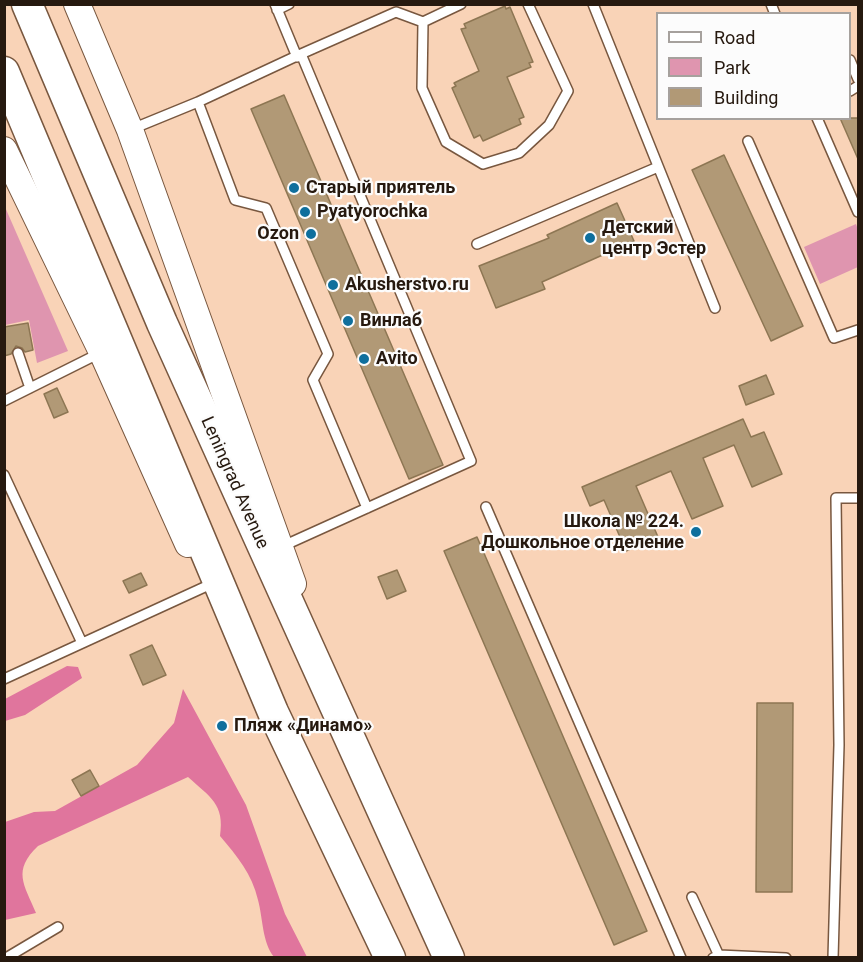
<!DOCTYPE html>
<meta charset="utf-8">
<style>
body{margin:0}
#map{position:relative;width:863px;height:962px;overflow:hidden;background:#f9d3b7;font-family:Roboto,sans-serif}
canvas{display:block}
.frame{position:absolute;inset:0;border:6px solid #26190f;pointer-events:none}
.legend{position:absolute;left:656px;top:12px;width:195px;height:108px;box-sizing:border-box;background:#fcfcfc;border:2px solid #a6a19d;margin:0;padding:8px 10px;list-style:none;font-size:18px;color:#26190f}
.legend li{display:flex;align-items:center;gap:12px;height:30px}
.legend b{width:30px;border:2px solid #a6a19d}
</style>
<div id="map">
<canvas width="863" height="962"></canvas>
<div class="frame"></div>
<ul class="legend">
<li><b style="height:8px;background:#fff"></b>Road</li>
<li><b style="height:16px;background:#df95af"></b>Park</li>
<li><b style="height:16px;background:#b19976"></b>Building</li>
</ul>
</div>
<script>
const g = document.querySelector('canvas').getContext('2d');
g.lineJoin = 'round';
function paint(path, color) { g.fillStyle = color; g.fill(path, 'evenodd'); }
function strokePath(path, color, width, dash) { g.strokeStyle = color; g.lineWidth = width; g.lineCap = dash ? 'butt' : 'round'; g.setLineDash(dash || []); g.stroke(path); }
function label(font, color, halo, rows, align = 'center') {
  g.font = font + ' Roboto,sans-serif'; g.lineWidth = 4.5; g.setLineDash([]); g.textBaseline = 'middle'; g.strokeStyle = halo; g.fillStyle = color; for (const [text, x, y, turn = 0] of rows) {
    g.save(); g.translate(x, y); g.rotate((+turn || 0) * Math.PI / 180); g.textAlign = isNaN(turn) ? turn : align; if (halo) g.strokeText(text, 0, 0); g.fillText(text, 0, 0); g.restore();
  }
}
paint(new Path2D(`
 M5,207L68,351L37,363L29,320L5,325Z
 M856,224L858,230V267L820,284L804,247Z`), '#df95af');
paint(new Path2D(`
 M67,666L78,667L82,678L25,715L5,721V699Z
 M183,689L246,805L285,914L307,957H274C262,942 263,918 258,900C252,874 237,856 220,836C225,804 210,797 188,777L38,846C12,871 24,884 36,913L5,920V822L34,812L55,811L137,765L174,723Z`), '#e0759d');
const building = new Path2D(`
 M505,6L506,9L510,7L533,62L529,63L531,67L507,77L524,117L519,119L521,124L483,141L480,135L474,138L452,88L456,86L454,83L479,71L461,29L466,28L464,24Z
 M284,95L443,465L409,479L251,109Z
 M840,118H858V159Z
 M724,155L803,326L771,341L692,170Z
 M617,203L634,241L542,282L545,289L496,308L479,266L549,238L547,235Z
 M28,323L33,350L25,352L22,348L16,346L11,354L4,356V327Z
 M766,375L774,394L746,405L739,386Z
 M57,388L68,412L54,418L44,394Z
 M743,419L751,437L764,432L782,474L752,487L734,445L703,458L723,506L692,519L671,471L636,486L658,537L626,551L604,500L590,506L582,487Z
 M477,537L647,931L614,945L444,551Z
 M397,570L406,591L387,599L378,577Z
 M141,573L147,585L129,593L123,581Z
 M152,645L166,675L143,685L130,655Z
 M757,703H793L792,892H756Z
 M90,770L99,786L81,796L72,780Z`);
paint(building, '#b19976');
strokePath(building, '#8d7653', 1.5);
const lane = new Path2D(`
 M275,4L297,57
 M461,4L423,22L422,88L446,142L483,164L519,153L549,125L568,91L528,4
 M593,4L715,308
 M771,4L775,14
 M277,10L289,4
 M301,54L396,12L423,22
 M850,60L858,79
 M850,91L858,86
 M198,102L235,200L266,208L328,354L313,380L367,508
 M817,118L858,212
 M132,129L198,102L301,54L471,461L283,546
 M748,141L834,338L858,330
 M477,244L658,167
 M18,353L30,388
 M4,401L100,353
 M4,475L82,643
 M486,507L681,958
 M4,679L209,585
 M692,897L720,958
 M6,958L58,927
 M713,958L719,955L786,958
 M833,958L839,745L836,498H858`);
const secondary = new Path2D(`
 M77,4L130,130L293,584
 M4,150L102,352L188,544`);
const primary = new Path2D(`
 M27,4L162,323L449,958
 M4,72L273,712L390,958`);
strokePath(lane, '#78573f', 12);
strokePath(secondary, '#78573f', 28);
strokePath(primary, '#78573f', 33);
strokePath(lane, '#fff', 9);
strokePath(secondary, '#fff', 26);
strokePath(primary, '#fff', 30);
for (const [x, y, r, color] of [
 [294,188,6,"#0f6f9d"],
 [305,212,6,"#0f6f9d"],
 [311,234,6,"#0f6f9d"],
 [590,238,6,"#0f6f9d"],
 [333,285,6,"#0f6f9d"],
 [348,321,6,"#0f6f9d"],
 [364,359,6,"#0f6f9d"],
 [696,532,6,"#0f6f9d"],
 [222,726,6,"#0f6f9d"]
]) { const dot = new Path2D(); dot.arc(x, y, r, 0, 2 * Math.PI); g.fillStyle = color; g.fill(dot); strokePath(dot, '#fcfcfc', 2); }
label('bold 18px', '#26190f', '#fcfcfc', [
 ["Старый приятель",306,188],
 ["Pyatyorochka",317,212],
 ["Детский",602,228],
 ["центр Эстер",602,249],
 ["Ozon",299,234,"right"],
 ["Akusherstvo.ru",345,285],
 ["Винлаб",360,321],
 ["Avito",376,359],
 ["Школа № 224.",684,522,"right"],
 ["Дошкольное отделение",684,543,"right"],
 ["Пляж «Динамо»",234,726]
], 'left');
label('18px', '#26190f', '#fcfcfc', [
 ["Leningrad Avenue",234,483,66]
]);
</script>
